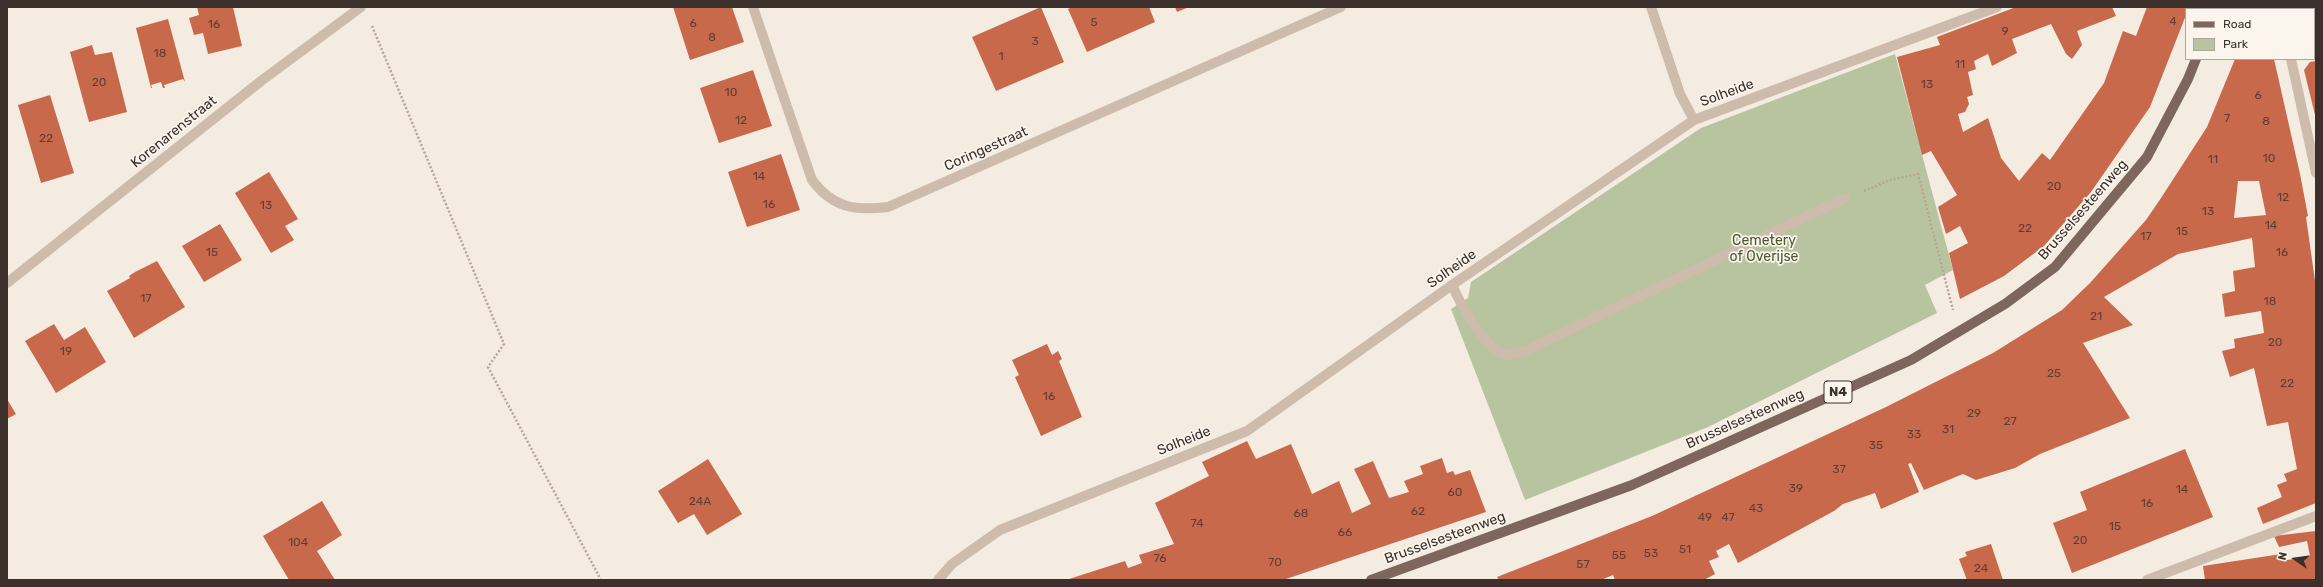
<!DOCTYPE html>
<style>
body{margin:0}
#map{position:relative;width:2323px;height:587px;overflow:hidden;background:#f4ebe1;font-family:Rubik,sans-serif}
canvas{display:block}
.frame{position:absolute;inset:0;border:8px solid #3b302b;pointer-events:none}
.legend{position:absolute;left:2185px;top:8px;width:130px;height:52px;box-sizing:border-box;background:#fbf5ee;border:1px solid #aea6a0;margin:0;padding:5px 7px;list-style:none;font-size:12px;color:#3b302b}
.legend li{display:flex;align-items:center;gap:8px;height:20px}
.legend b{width:20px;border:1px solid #aea6a0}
.north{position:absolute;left:2275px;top:539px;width:40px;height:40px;-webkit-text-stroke:3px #fbf5ee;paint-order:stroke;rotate:283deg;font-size:11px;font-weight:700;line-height:16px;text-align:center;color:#3b302b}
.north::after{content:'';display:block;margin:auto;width:14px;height:18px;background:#3b302b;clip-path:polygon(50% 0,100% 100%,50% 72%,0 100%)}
</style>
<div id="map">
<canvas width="2323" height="587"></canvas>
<div class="frame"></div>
<ul class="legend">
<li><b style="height:5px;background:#7d675c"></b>Road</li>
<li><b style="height:11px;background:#b8c4a0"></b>Park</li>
</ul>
<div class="north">N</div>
</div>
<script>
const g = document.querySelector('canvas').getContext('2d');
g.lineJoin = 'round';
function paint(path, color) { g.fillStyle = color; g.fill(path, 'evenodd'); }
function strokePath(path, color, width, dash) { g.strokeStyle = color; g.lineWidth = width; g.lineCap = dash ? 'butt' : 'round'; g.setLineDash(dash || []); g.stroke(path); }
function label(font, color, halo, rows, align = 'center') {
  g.font = font + ' Rubik,sans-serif'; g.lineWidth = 3.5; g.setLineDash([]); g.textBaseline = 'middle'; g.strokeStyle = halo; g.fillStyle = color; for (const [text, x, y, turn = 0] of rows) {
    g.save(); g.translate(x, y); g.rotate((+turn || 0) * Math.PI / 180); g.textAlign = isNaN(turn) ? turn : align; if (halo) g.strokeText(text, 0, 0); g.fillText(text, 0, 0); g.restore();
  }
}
paint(new Path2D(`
 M1895,54L1953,270L1925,285L1937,313L1708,427L1525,500L1451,309L1468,298L1471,282L1701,128Z`), '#b8c4a0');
paint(new Path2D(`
 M197,7H233L242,46L208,54L203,33L194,35L189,18L199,15Z
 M673,7H732L744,42L690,60Z
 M1041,7L1064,62L996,91L972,37Z
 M1072,7H1149L1155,22L1087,52L1068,9Z
 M1175,7H1189L1177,12Z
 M2016,7H2112L2116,16L2077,31L2082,45L2072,59L2066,54L2051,24L2012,39L2017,53L1992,66L1988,54L1974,61L1976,69L1968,72L1973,95L1967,97L1969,104L1965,112L1958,114L1963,132L1988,118L2001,158L2019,181L2042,153L2050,160L2104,83L2123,31L2136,36L2147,7H2189L2186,9V15L2150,107L2091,192L2044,246L2004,276L1960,299L1949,253L1968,243L1960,226L1946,234L1938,207L1957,195L1931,151L1922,155L1897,57L1940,45L1937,37Z
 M2290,7H2316V41L2314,42V9H2290Z
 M168,19L185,82L183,79L164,85L165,88H163L161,82L151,85L152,88H151L136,28Z
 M92,45L95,55L112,52L127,112L89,122L70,52Z
 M2235,59H2274L2300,174L2308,216L2306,217L2316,288V503L2263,524L2257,508L2282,497L2277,485L2287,481L2284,474L2297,469L2288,422L2267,426L2254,368L2230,377L2222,351L2235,348L2234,339L2264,333L2261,311L2225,317L2222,294L2235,291L2233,271L2255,267L2252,238L2178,254L2104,297L2133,325L2083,343L2130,418L2040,454L2015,468L1976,480L1963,474L1924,490L1911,463L1908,464L1919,492L1881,509L1875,493L1843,504L1834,511L1738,563L1729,544L1716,551L1719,557L1709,561L1715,574L1704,580H1615L1613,575L1601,580H1499L1497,577L1652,516L1886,407L1993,353L2062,310L2090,283L2146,220L2161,198L2207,127ZM2238,181H2259L2266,215L2234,218Z
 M2316,61V115H2315L2304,70L2310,62Z
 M753,70L772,126L719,143L700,88Z
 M50,95L74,173L41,183L18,105Z
 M781,154L800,210L747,227L728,172Z
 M269,172L298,219L285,226L294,240L271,253L235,193Z
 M220,224L242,260L204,282L182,246Z
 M157,261L185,307L134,338L107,291L130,278L129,276L135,272Z
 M54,324L64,340L85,327L106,362L56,393L25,341Z
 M1047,344L1052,355L1058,351L1062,359L1059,361L1082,417L1041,436L1015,377L1019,375L1012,360Z
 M7,399L16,414L7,419Z
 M1247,441L1256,459L1291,444L1312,494L1339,481L1352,513L1371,504L1354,469L1373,461L1389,498L1409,492L1404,481L1423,474L1420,466L1442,458L1447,473L1453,471L1455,475L1470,470L1486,512L1283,580H1066L1125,561L1128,568L1142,563L1139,555L1174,544L1155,503L1209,476L1202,462Z
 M2185,449L2213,517L2072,573L2053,523L2087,510L2080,492Z
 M708,459L742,514L707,535L694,514L678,523L658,491Z
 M322,501L342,535L317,551L335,580H289L263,536Z
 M2316,531V580H2205L2203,566L2281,554L2282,561L2310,556L2307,541L2279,547L2274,536Z
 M1991,544L2003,580H1967L1959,559L1967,556L1965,552Z`), '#c8694b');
strokePath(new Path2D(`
 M372,26L504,344L488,367L601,580
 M1864,191L1890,180L1918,174L1953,310`), '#b9a596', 2.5, [2, 2]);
strokePath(new Path2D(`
 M1452,285C1460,303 1487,354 1509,355C1514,355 1522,351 1527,350L1845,198`), '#cdbbac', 10);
strokePath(new Path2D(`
 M753,7L812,180C833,208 855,211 888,207L1341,7
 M1651,7L1680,94L1694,120
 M2279,7L2280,9
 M2314,55H2316
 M2291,59L2316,173
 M7,283L261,81L361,7
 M938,580L952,564L1000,530L1247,431L1452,285L1694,120L1997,7
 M2147,580L2316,516`), '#cdbbac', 10);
strokePath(new Path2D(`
 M2215,9L2216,7
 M1371,580L1632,485L1911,360L2005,304L2055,267L2147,157L2188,79L2196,59`), '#7d675c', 10);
label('12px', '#5e3e33', null, [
 ["4",2173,22],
 ["5",1094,23],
 ["6",693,24],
 ["16",214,25],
 ["9",2005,32],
 ["8",712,38],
 ["3",1035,42],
 ["18",160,54],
 ["1",1001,57],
 ["11",1960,65],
 ["20",99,83],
 ["13",1927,85],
 ["10",731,93],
 ["6",2258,96],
 ["7",2227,119],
 ["12",741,121],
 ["8",2266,122],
 ["22",46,139],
 ["10",2269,159],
 ["11",2213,160],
 ["14",759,177],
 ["20",2054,187],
 ["12",2283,198],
 ["16",769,205],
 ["13",266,206],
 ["13",2208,212],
 ["14",2271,226],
 ["22",2025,229],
 ["15",2182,232],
 ["17",2146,237],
 ["15",212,253],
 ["16",2282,253],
 ["17",146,299],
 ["18",2270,302],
 ["21",2096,317],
 ["20",2275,343],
 ["19",66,352],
 ["25",2054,374],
 ["22",2287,384],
 ["16",1049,397],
 ["29",1974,414],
 ["27",2010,422],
 ["31",1948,430],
 ["33",1914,435],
 ["35",1876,446],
 ["37",1839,470],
 ["39",1796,489],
 ["14",2182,490],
 ["60",1455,493],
 ["24A",700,502],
 ["16",2147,504],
 ["43",1756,509],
 ["62",1418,512],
 ["68",1301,514],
 ["49",1705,518],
 ["47",1728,518],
 ["74",1197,524],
 ["15",2115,527],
 ["66",1345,533],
 ["20",2080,541],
 ["104",298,543],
 ["51",1685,550],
 ["53",1651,554],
 ["55",1619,556],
 ["76",1160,559],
 ["70",1275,563],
 ["57",1583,565],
 ["24",1981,569]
]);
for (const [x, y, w] of [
 [1838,392,28]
]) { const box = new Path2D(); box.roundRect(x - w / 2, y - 11, w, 22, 3); g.fillStyle = '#fbf5ee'; g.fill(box); strokePath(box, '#3b302b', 1); }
label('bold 13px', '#3b302b', null, [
 ["N4",1838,392]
]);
label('14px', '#3b302b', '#fbf5ee', [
 ["Solheide",1727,93,-20],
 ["Korenarenstraat",174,132,-39],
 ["Coringestraat",986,149,-24],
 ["Brusselsesteenweg",2083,210,-49],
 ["Solheide",1452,269,-35],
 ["Brusselsesteenweg",1745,419,-24],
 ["Solheide",1184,441,-22],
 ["Brusselsesteenweg",1445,538,-20]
]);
label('14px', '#4a5a2e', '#fbf5ee', [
 ["Cemetery",1764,241],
 ["of Overijse",1764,257]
]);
</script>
